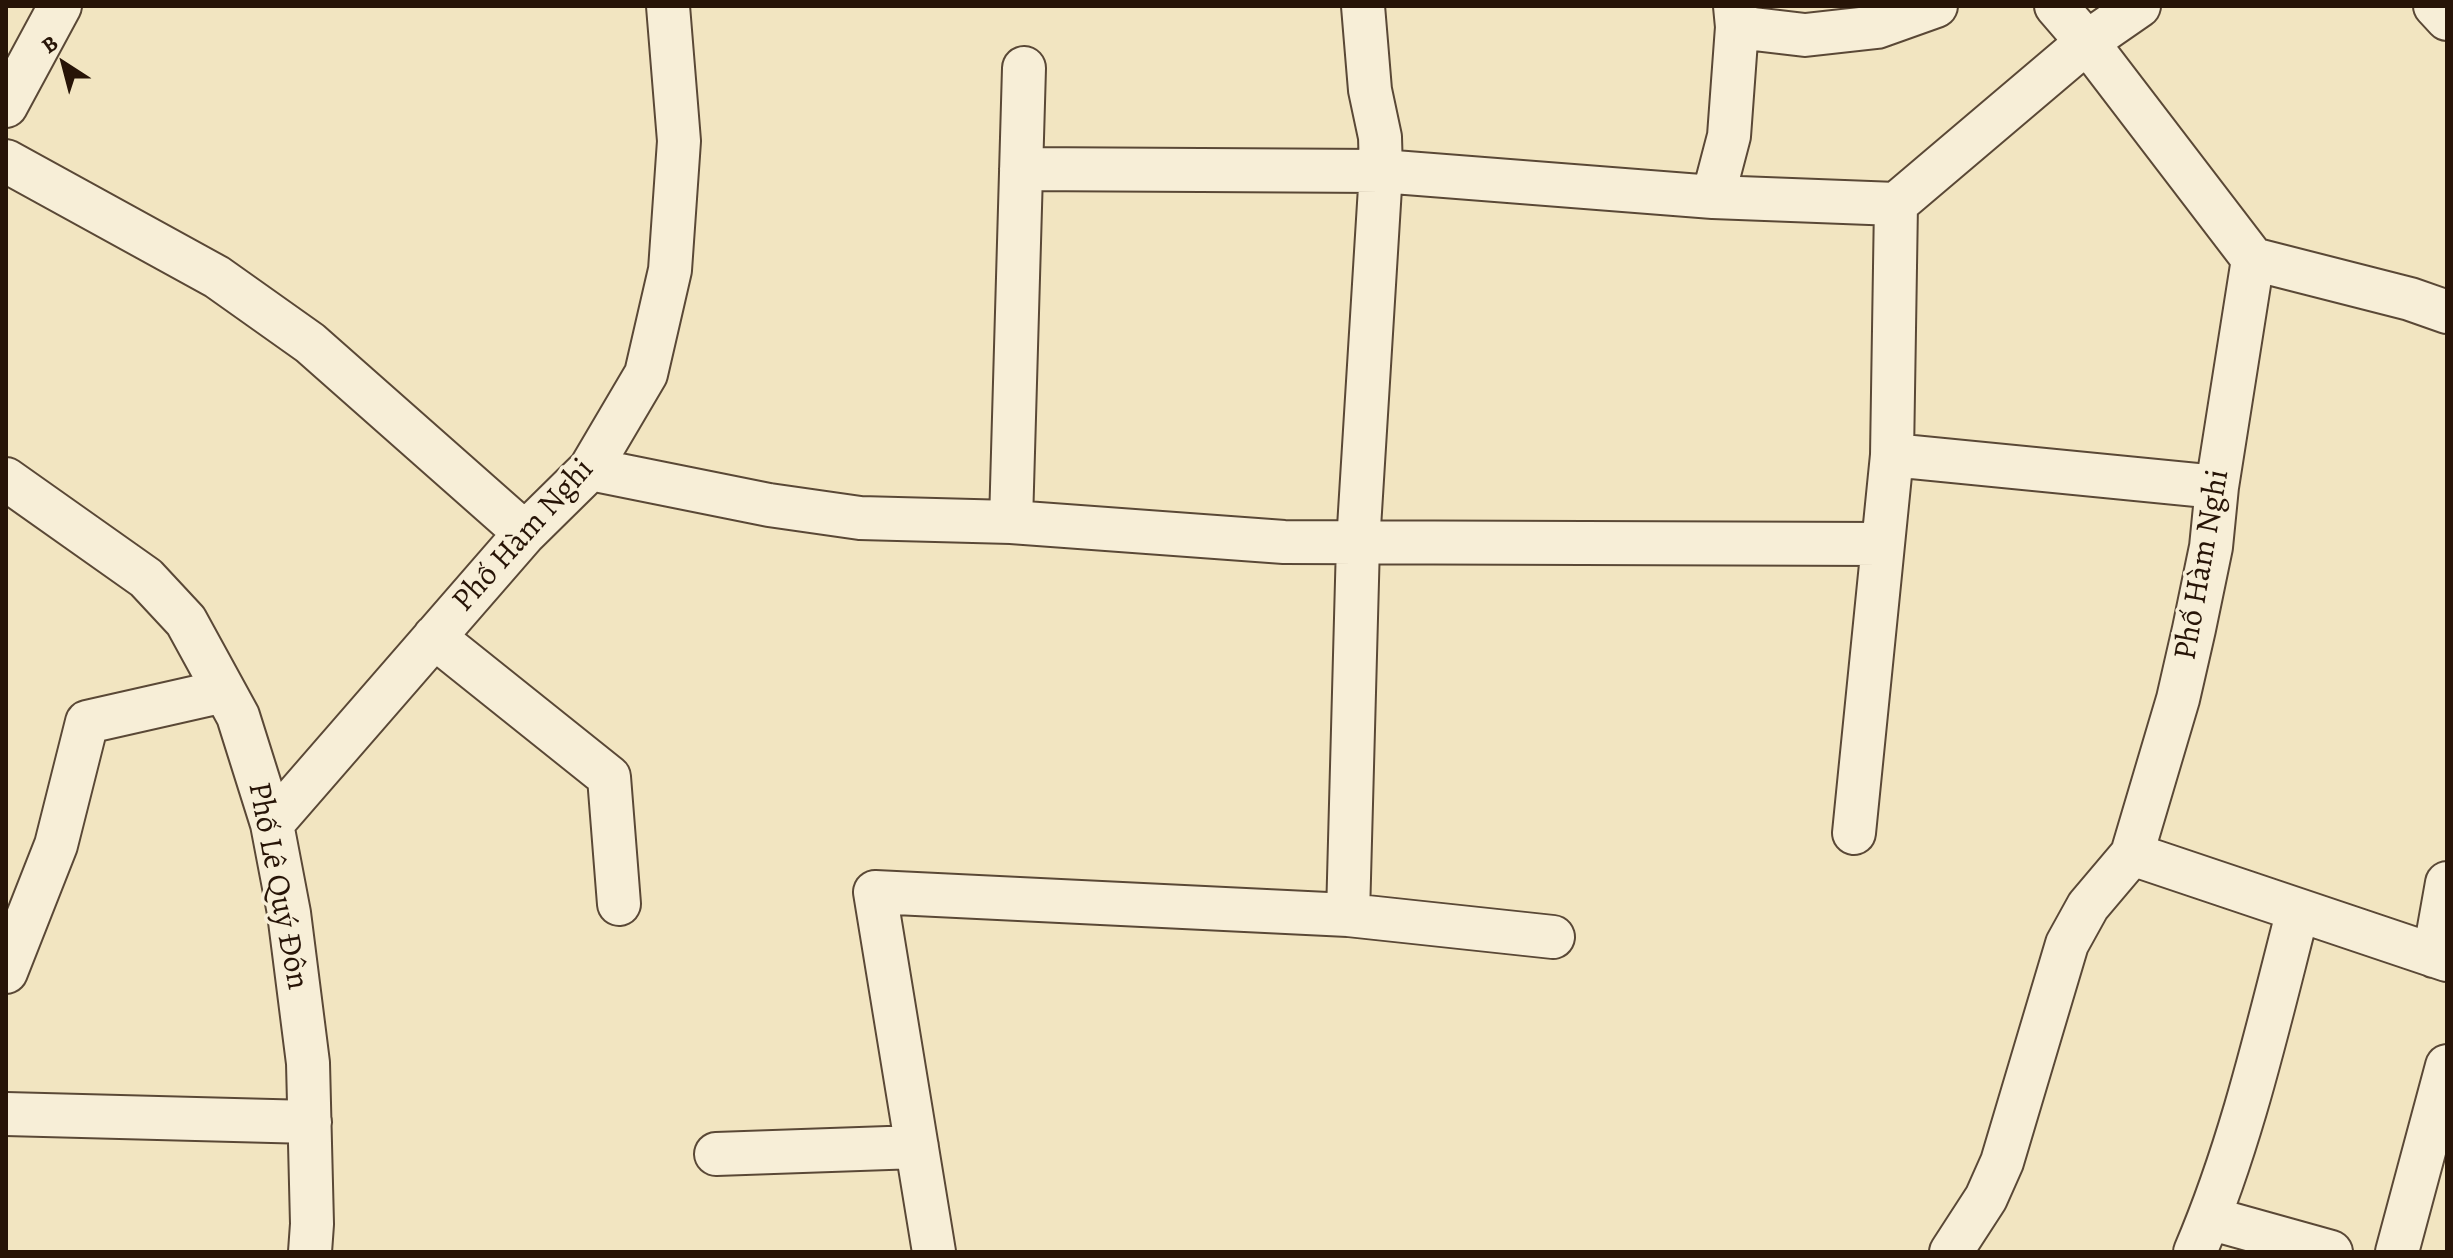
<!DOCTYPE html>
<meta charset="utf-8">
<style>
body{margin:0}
#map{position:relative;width:2453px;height:1258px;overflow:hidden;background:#f2e5c1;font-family:Alegreya,serif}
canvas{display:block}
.frame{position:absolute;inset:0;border:8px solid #271407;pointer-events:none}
.north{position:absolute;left:24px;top:24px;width:80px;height:80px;-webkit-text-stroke:6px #f7eed7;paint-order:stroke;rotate:324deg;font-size:22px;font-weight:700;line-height:32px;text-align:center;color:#271407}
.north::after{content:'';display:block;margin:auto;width:28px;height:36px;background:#271407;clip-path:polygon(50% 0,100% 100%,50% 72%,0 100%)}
</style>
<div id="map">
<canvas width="2453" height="1258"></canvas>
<div class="frame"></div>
<div class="north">B</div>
</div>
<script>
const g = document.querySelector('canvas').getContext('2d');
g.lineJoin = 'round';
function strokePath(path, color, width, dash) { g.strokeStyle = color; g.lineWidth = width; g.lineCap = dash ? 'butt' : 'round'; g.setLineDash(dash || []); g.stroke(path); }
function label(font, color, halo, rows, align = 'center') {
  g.font = font + ' Alegreya,serif'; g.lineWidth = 7; g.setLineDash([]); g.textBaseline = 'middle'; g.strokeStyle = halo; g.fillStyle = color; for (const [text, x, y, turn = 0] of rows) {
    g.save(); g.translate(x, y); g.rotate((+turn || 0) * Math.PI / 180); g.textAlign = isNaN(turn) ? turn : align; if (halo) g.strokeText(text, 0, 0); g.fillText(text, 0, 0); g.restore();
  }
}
const street = new Path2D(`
 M1363,6L1370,90L1380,137L1381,171L1713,197L1896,204L2087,42L2139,6
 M2435,6L2447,19
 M1737,27L1805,35L1877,27L1936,6
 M6,106L60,6
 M6,161L217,277L310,343L525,533
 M1713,197L1729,136L1737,27L1735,6
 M2253,259L2410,299L2447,312
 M1892,455L2217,487
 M590,469L769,505L860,518L1011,522L1284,542L1883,544
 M6,479L146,578L186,621L238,716L272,824L289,913L308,1063L312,1224L310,1252
 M1011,522L1024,68
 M434,637L609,777L619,904
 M272,824L525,533L590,469L646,374L670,270L679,141L668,6
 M1854,833L1892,455L1896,204
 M2132,854L2447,960
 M1348,915L1553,937
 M2434,956L2447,883
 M6,972L56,845L87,722L224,691
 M6,1114L310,1122
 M716,1154L917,1147
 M2209,1218L2331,1252
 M934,1252L875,892L1348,915L1358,544L1381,171L1021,169
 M1951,1252L1986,1198L2002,1162L2067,944L2088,906L2132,854L2178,699L2194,629L2211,547L2217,487L2253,259L2087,42L2056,6
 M2195,1252C2242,1142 2268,1026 2298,910
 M2397,1252L2447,1066`);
strokePath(street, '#5a4836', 46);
strokePath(street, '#f7eed7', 42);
label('32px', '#271407', '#f7eed7', [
 ["Phố Hàm Nghi",524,536,-48],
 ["Phố Hàm Nghi",2203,565,-80],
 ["Phố Lê Quý Đôn",277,886,79]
]);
</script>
